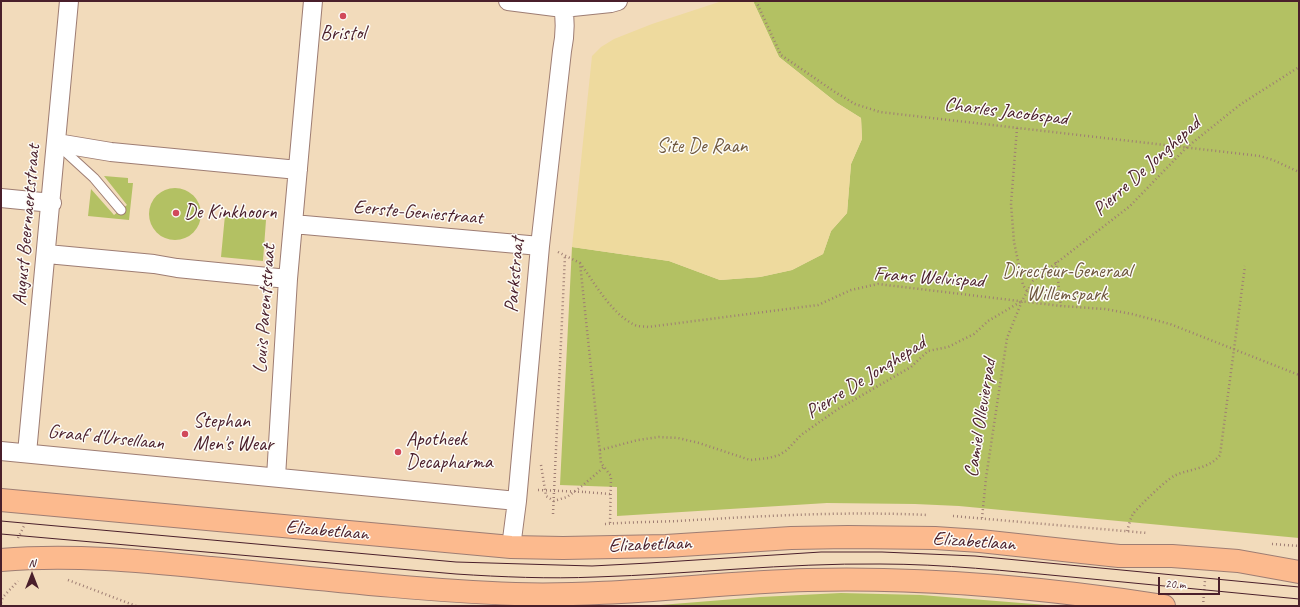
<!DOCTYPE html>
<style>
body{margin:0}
#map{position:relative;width:1300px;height:607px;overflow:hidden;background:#f2dbbb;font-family:Caveat,sans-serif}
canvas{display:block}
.frame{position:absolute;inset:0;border:2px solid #4a1f2b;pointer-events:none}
.north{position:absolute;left:12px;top:555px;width:40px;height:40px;-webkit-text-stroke:3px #fdfcf7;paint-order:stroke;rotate:0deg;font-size:11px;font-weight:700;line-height:16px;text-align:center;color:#4a1f2b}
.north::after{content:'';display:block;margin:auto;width:14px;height:18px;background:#4a1f2b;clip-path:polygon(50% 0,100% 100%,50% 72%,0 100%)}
.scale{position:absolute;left:1158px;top:577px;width:62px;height:18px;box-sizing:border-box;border:2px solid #4a1f2b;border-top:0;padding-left:5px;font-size:12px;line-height:14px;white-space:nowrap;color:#4a1f2b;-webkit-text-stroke:3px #fdfcf7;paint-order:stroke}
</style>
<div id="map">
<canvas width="1300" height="607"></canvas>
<div class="frame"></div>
<div class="north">N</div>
<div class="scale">20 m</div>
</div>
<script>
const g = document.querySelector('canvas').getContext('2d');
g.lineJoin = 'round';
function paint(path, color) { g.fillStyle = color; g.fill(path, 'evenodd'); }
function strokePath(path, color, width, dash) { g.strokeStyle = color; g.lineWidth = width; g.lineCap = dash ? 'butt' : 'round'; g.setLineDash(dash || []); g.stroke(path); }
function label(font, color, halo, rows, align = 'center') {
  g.font = font + ' Caveat,sans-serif'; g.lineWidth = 3; g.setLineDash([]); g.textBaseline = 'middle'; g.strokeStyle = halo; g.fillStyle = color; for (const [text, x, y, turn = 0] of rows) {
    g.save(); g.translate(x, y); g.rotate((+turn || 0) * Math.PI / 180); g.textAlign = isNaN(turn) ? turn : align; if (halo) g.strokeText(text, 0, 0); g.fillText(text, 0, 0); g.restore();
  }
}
paint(new Path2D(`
 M753,1H1299V538L959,506L915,504L827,503L617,516V487L560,485L572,247L669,261L720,280L760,277L792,270L823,254L831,231L847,213L851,164L862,139L861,118L837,103L779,57Z
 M104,176L128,178V183H133L129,220L88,216L91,189L114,215L127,205Z
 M149 214a26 26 0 1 1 52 0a26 26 0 1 1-52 0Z
 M225,215L266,220L263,261L221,257Z
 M841,593L921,595L1059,606H648L760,597Z`), '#b3c163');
paint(new Path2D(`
 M722,1H753L779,57L837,103L861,118L862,139L851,164L847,213L831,231L823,254L792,270L760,277L720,280L669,261L572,247L592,56L601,47L614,39L652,24Z`), '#eeda9e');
const lane = new Path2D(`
 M59,146L94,178L121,210`);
const street = new Path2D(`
 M508,1L563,8L611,3L618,1
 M57,143L111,152L298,170
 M1,198L52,203
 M293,224L540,246
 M47,254L154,264L177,268L288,279
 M1,451L517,501
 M27,453L69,1
 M276,477L288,279L313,1
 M511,547L517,501L540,246L562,51C565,36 566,23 563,8`);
const primary = new Path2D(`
 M1,500L511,547L563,548L666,546L791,538L848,537L935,538L980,541L1119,556H1172L1238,561L1299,572
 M1,560C72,554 141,561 211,568C312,578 414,590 515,594C613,597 710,583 808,580C927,577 1047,588 1164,606`);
strokePath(lane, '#9e7d73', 11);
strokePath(street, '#9e7d73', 20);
strokePath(primary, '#9e7d73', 24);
strokePath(new Path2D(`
 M756,1L781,55L835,92L855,104L880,112L1260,156L1273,160L1299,172
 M1017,128L1011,204L1014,242L1023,285L1027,291
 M558,252L580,263L601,463L611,476L610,524
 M1056,262L1061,306
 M580,263C594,282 611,313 633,324C637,327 643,326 648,327L818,305L851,290L878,284L1061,306L1105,309L1132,314L1170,324L1299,375
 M600,450L638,440L659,437L678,438L699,443L750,460L769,458L779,455L787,450L801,435L838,409L911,367L928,351L948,347L974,334L988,321L1022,301
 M541,465L546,496L554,501L567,497L582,486L604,467
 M585,492L610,494
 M553,514L565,255
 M953,516L1147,533
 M982,518L986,478L1007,338L1022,301L1033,281L1130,206L1187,147L1241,104L1299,67
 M605,524C629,522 654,522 678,521C762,516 844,511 928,515
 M1127,531C1129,526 1130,519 1133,514C1138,507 1167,479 1174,476C1190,468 1208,470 1220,455L1245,266
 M18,538L25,524
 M1272,544L1299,546
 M68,580L136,606
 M1,603L3,597L18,581
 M1203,606L1205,580`), '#9e7d73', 2.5, [1, 3]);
strokePath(lane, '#fff', 9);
strokePath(street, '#fff', 18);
strokePath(primary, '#fcba8e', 22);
strokePath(new Path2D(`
 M1,521L456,562L592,566L649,563L821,552H882L975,556L1299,587
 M1,534L456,574C502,577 549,579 596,577C691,574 785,563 880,564C944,564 1007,571 1071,577C1147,584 1223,592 1299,599`), '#4a1f2b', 1);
strokePath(new Path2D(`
 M538,490L585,492`), '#9e7d73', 2.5, [1, 3]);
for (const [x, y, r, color] of [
 [343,16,4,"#d1495b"],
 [176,213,4,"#d1495b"],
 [185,434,4,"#d1495b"],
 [398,452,4,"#d1495b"]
]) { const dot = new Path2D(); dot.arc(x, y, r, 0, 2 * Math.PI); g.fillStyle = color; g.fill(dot); strokePath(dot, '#fdfcf7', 1.5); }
label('20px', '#4a1f2b', '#fdfcf7', [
 ["Bristol",343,34,"center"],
 ["De Kinkhoorn",184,213],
 ["Stephan",193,422],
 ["Men's Wear",193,445],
 ["Apotheek",406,440],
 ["Decapharma",406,463]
], 'left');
label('20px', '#4a1f2b', '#fdfcf7', [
 ["Charles Jacobspad",1006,112,7],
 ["Pierre De Jonghepad",1147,167,-42],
 ["Eerste-Geniestraat",418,213,5],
 ["August Beernaertstraat",27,225,-85],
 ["Parkstraat",515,275,-85],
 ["Frans Welvispad",929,278,4],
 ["Louis Parentstraat",265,309,-86],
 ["Pierre De Jonghepad",866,378,-32],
 ["Camiel Ollevierpad",981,418,-81],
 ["Graaf d'Ursellaan",106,438,6],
 ["Elizabetlaan",327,531,5],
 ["Elizabetlaan",974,542,4],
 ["Elizabetlaan",650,545,-2]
]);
label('20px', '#6f583f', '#fdfcf7', [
 ["Site De Raan",702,147],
 ["Directeur-Generaal",1067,272],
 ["Willemspark",1067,295]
]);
</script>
